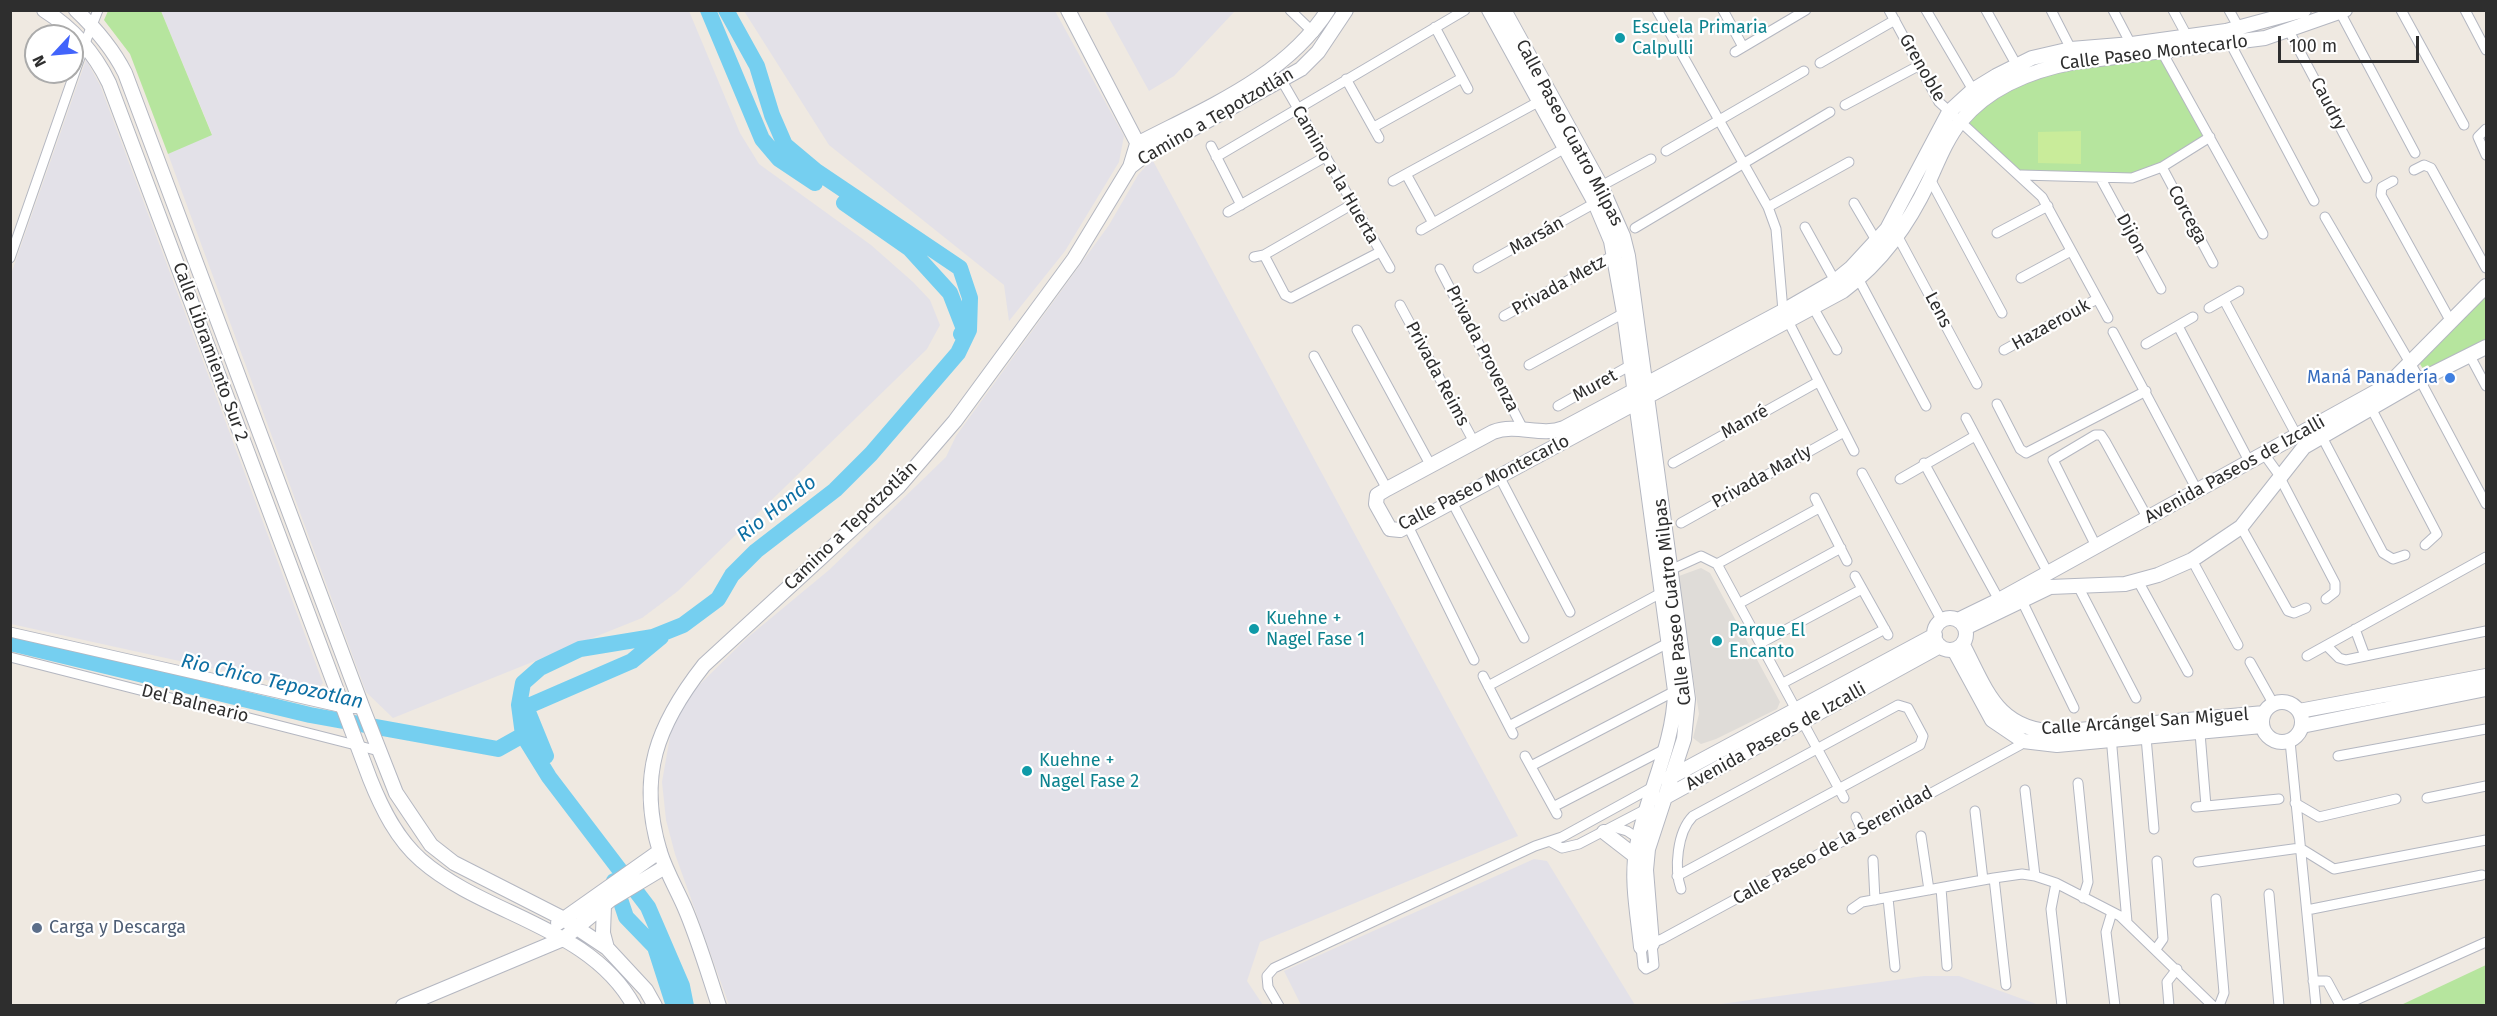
<!DOCTYPE html>
<meta charset="utf-8">
<style>
body{margin:0}
#map{position:relative;width:2497px;height:1016px;overflow:hidden;background:#efe9e1;font-family:"Fira Sans",sans-serif}
canvas{display:block}
.frame{position:absolute;inset:0;border:12px solid #2e2e2e;pointer-events:none}
.north{position:absolute;left:24px;top:24px;width:60px;height:60px;box-sizing:border-box;background:#fff;border:2px solid #ababab;border-radius:50%;rotate:244deg;font-size:16px;font-weight:700;line-height:24px;text-align:center;color:#2e2e2e}
.north::after{content:'';display:block;margin:auto;width:21px;height:27px;background:#4264fb;clip-path:polygon(50% 0,100% 100%,50% 72%,0 100%)}
.scale{position:absolute;left:2278px;top:36px;width:141px;height:27px;box-sizing:border-box;border:3px solid #2e2e2e;border-top:0;padding-left:8px;font-size:18px;line-height:21px;white-space:nowrap;color:#2e2e2e;-webkit-text-stroke:4px #fff;paint-order:stroke}
</style>
<div id="map">
<canvas width="2497" height="1016"></canvas>
<div class="frame"></div>
<div class="north">N</div>
<div class="scale">100 m</div>
</div>
<script>
const g = document.querySelector('canvas').getContext('2d');
g.lineJoin = 'round';
function paint(path, color) { g.fillStyle = color; g.fill(path, 'evenodd'); }
function strokePath(path, color, width, dash) { g.strokeStyle = color; g.lineWidth = width; g.lineCap = dash ? 'butt' : 'round'; g.setLineDash(dash || []); g.stroke(path); }
function label(font, color, halo, rows, align = 'center') {
  g.font = font + ' "Fira Sans",sans-serif'; g.lineWidth = 4.5; g.setLineDash([]); g.textBaseline = 'middle'; g.strokeStyle = halo; g.fillStyle = color; for (const [text, x, y, turn = 0] of rows) {
    g.save(); g.translate(x, y); g.rotate((+turn || 0) * Math.PI / 180); g.textAlign = isNaN(turn) ? turn : align; if (halo) g.strokeText(text, 0, 0); g.fillText(text, 0, 0); g.restore();
  }
}
paint(new Path2D(`
 M161,11H689L740,133L759,164L871,245L913,282L930,300L940,325L927,349L678,591L642,618L393,718L366,692L168,154L212,134Z
 M744,11H1055L1124,136L1119,162L1065,251L1009,321L1004,285L829,145Z
 M1105,11H1235L1174,76L1149,91Z
 M86,60L100,85L323,683L316,691L11,624V274Z
 M1152,159L1518,836L1260,942L1247,981L1263,1005H729L675,854L666,820L662,782L672,725L696,688L747,638L829,570L946,457L956,436L1109,225L1138,175Z
 M1534,859L1547,861L1635,1005H1301L1284,971Z
 M1924,976H1959L2039,1005H1714Z`), '#e3e1e8');
paint(new Path2D(`
 M108,11H161L212,135L168,154L130,54L104,20Z
 M2163,51L2211,139L2140,180L2028,181L1960,122L2048,67Z
 M2486,293V341L2425,372L2420,364L2431,344Z
 M2486,965V1005H2401Z`), '#b6e59e');
paint(new Path2D(`
 M2081,131V164L2038,163V132Z`), '#c9ec9a');
paint(new Path2D(`
 M1701,568L1710,573L1780,702L1777,709L1716,739L1701,744L1693,738L1699,714L1678,581L1679,576Z`), '#dfdcd8');
strokePath(new Path2D(`
 M708,10L762,139L779,159L815,183
 M844,203L910,249L950,293L964,329L961,334
 M10,643L310,715L498,749L523,735
 M546,756L526,707L632,661L661,637
 M614,881L626,917L655,947L674,1006
 M686,1006L682,986L648,907L549,777L523,735L519,705L523,683L540,668L580,649L653,637L683,625L718,599L732,575L756,551L835,490L871,454L958,353L969,330L970,298L960,268L816,171L785,145L772,115L757,66L726,10`), '#75cff0', 16);
const street = new Path2D(`
 M1290,10L1314,33
 M1657,10L1768,207L1776,229L1783,311L1854,451
 M1723,10L1743,47
 M1889,10L1939,102L2042,197L2108,318
 M1926,10L1973,90
 M1986,10L2016,64
 M2051,10L2071,49
 M2113,10L2133,48
 M2173,10L2187,36
 M2229,10L2239,28
 M2401,10L2464,125
 M2465,10L2486,50
 M2340,12L2415,153
 M1435,27L1468,89
 M2289,31L2367,178
 M2228,39L2314,201
 M1735,52L1806,10
 M2162,52L2263,234
 M1820,63L1895,20
 M1346,79L1379,138
 M1282,81L1390,268
 M1845,105L1920,65
 M1374,127L1462,78
 M2486,129L2478,137L2486,155
 M1211,146L1241,205
 M1666,151L1804,71
 M1216,157L1465,10
 M2162,167L2213,263
 M2414,170L2424,165L2431,168L2486,268
 M1406,174L1433,223
 M2021,175L2132,178L2162,167L2210,137
 M1930,179L2002,313
 M2101,179L2161,289
 M1393,181L1538,102
 M2393,181L2382,187L2381,195L2450,320
 M1601,186L1651,159
 M1854,203L1877,242
 M1768,207L1849,162
 M1228,212L1325,157
 M2325,217L2420,380L2486,504
 M1805,227L1835,281
 M1635,228L1830,112
 M1421,230L1565,148
 M1997,233L2048,206
 M1898,237L1977,384
 M1264,255L1285,295L1291,298L1378,253
 M1254,257L1264,255L1351,205
 M10,258L85,43L98,10
 M1478,268L1595,203
 M1440,269L1523,429
 M2021,278L2071,251
 M1859,280L1926,406
 M2224,300L2297,436
 M1400,305L1474,442
 M2209,308L2239,291
 M1814,309L1837,350
 M1504,316L1614,255
 M2178,326L2249,461
 M1357,330L1431,466
 M2113,332L2197,490
 M2146,344L2193,317
 M2004,350L2097,299
 M1314,356L1387,489
 M2470,356L2486,386
 M1529,365L1624,313
 M1997,404L2020,449L2026,453L2146,391
 M1558,406L1631,365
 M2371,408L2437,534L2425,545
 M1966,418L2048,573
 M2321,435L2383,553L2393,559L2405,555
 M2264,454L2277,472L2335,583V592L2326,599
 M1673,463L1818,382
 M1924,463L1999,600
 M1862,473L1942,621
 M1499,476L1570,612
 M1900,479L1975,436
 M1815,498L1847,561
 M1452,502L1524,638
 M1681,523L1844,432
 M1408,526L1474,660
 M2241,527L2288,611L2294,613L2306,608
 M2096,546L2053,460L2095,435H2101L2105,441L2147,517
 M2192,560L2238,645
 M1717,564L1819,508
 M1666,572L1701,556L1717,564L1844,798
 M1855,576L1888,635
 M2138,581L2188,672
 M2079,588L2136,698
 M2021,599L2074,708
 M1740,603L1841,548
 M2355,629L2365,656
 M10,632L343,708L363,709
 M1761,643L1862,589
 M2327,646L2339,658L2346,660L2486,631
 M2307,656L2486,557
 M10,657L379,751
 M2250,662L2273,703
 M1483,676L1513,734
 M1783,683L1885,629
 M1488,686L1661,593
 M1509,726L1668,643
 M2200,733L2206,806
 M2111,736L2127,922
 M2146,737L2154,829
 M2290,741L2316,1006
 M1525,756L1557,814
 M2338,756L2486,729
 M1531,766L1675,691
 M2078,783L2088,882L2083,898
 M2025,790L2035,876
 M2427,798L2486,786
 M2295,803L2319,817L2396,799
 M1553,807L1667,748
 M2196,807L2279,799
 M1975,811L1983,880
 M1856,817L1862,830
 M1613,827L1627,831L1639,839
 M1921,836L1929,890
 M1551,842L1562,848L1579,844L1646,809
 M1873,860L1875,900
 M2198,862L2300,848L2334,869L2486,840
 M1677,876L1920,745L1923,736L1908,708L1898,705L1693,816C1677,832 1674,869 1681,889
 M1994,878L2006,985
 M2056,883L2051,909L2062,1006
 M1941,888L1947,966
 M2269,894L2279,1006
 M1888,898L1895,967
 M2216,899L2224,993L2219,1006
 M1852,909L1862,902L1994,878L2022,874L2035,876L2056,883L2120,916L2213,1006
 M2307,910L2482,875
 M2112,912L2106,932L2115,1006
 M1652,944L1654,965L1646,969L1643,966L1641,947L1662,939L2020,745L2023,741
 M2156,949L2163,939L2157,861
 M2313,981H2327L2340,1005H2345L2486,942
 M1279,1006L1268,987L1267,976L1274,968L1535,846L1562,837L1651,788
 M2169,1006L2167,982L2177,969`);
const secondary = new Path2D(`
 M44,10C74,29 94,52 109,83L370,779C382,809 397,839 421,860C485,916 590,926 634,1006
 M76,10C96,29 113,49 125,73L363,709L396,793L431,845L454,863L562,918L607,948L646,990L655,1006
 M1068,10L1141,150
 M1489,10L1595,203L1611,241L1624,313L1675,691C1674,747 1645,796 1636,851C1631,881 1638,916 1641,947
 M1504,10L1601,186L1623,236L1628,256L1688,699L1684,739L1648,849L1646,870L1652,944
 M2304,10L2226,31L2132,44L2071,49L2032,58L1996,76L1973,90L1949,112L1887,229L1851,268L1835,281L1783,311L1564,428C1541,437 1517,423 1493,432L1387,489L1377,495L1376,504L1390,529L1400,530L1843,291C1882,262 1908,225 1929,181C1938,161 1947,138 1961,121C1990,86 2032,70 2076,62L2265,38L2345,10
 M1130,167L1144,156L1301,69L1318,52L1346,10
 M1934 634a16 16 0 1 1 32 0a16 16 0 1 1-32 0Z
 M1958,620L1999,600L2388,385L2486,286
 M1965,628L2050,587L2125,584L2158,575L2192,560L2241,527L2304,447L2420,380L2486,347
 M1963,645C1987,691 1997,730 2057,732L2264,713
 M1954,650L1992,720L2023,741L2057,745L2262,726
 M2262 722a20 20 0 1 1 40 0a20 20 0 1 1-40 0Z
 M2299,711L2486,676
 M2302,726L2486,689
 M1667,779L1935,635
 M1660,800L1940,646
 M1604,832L1635,856
 M604,905L603,933L607,948
 M558,923L660,851
 M403,1006L563,939L610,900L665,867
 M719,1006C708,973 698,938 684,906C676,888 666,871 660,852C637,776 657,725 704,665L899,486L955,421L1074,259L1130,167L1137,144C1206,108 1285,77 1328,10`);
strokePath(street, '#b4b7c1', 11);
strokePath(secondary, '#b4b7c1', 16);
strokePath(street, '#fff', 9);
strokePath(secondary, '#fff', 14);
for (const [x, y, r, color] of [
 [1620,38,6,"#0f9aa8"],
 [2450,378,6,"#3f7fe0"],
 [1254,629,6,"#0f9aa8"],
 [1717,641,6,"#0f9aa8"],
 [1027,771,6,"#0f9aa8"],
 [37,928,6,"#5c6f8a"]
]) { const dot = new Path2D(); dot.arc(x, y, r, 0, 2 * Math.PI); g.fillStyle = color; g.fill(dot); strokePath(dot, '#fff', 2); }
label('18px', '#0d838f', '#fff', [
 ["Escuela Primaria",1632,28],
 ["Calpulli",1632,49],
 ["Kuehne +",1266,619],
 ["Nagel Fase 1",1266,640],
 ["Parque El",1729,631],
 ["Encanto",1729,652],
 ["Kuehne +",1039,761],
 ["Nagel Fase 2",1039,782]
], 'left');
label('18px', '#2e2e2e', '#fff', [
 ["Calle Paseo Montecarlo",2154,53,-7],
 ["Grenoble",1922,68,60],
 ["Caudry",2328,104,62],
 ["Camino a Tepotzotlán",1216,117,-30],
 ["Calle Paseo Cuatro Milpas",1569,133,62],
 ["Camino a la Huerta",1335,175,60],
 ["Corcega",2187,215,62],
 ["Dijon",2131,234,61],
 ["Marsán",1537,236,-29],
 ["Privada Metz",1559,286,-29],
 ["Lens",1938,310,62],
 ["Hazaerouk",2051,325,-29],
 ["Privada Provenza",1482,349,63],
 ["Calle Libramiento Sur 2",210,352,70],
 ["Privada Reims",1437,374,62],
 ["Muret",1595,386,-29],
 ["Manré",1745,422,-29],
 ["Avenida Paseos de Izcalli",2235,470,-29],
 ["Privada Marly",1762,477,-29],
 ["Calle Paseo Montecarlo",1484,483,-27],
 ["Camino a Tepotzotlán",851,526,-44],
 ["Calle Paseo Cuatro Milpas",1673,602,-97],
 ["Del Balneario",195,704,14],
 ["Calle Arcángel San Miguel",2145,722,-4],
 ["Avenida Paseos de Izcalli",1776,737,-29],
 ["Calle Paseo de la Serenidad",1833,846,-29]
]);
label('18px', '#366cbe', '#fff', [
 ["Maná Panadería",2438,378]
], 'right');
label('18px', '#4e5e75', '#fff', [
 ["Carga y Descarga",49,928]
], 'left');
label('italic 20px', '#0d6fa3', '#fff', [
 ["Rio Hondo",777,509,-38],
 ["Rio Chico Tepozotlan",272,682,13]
]);
</script>
